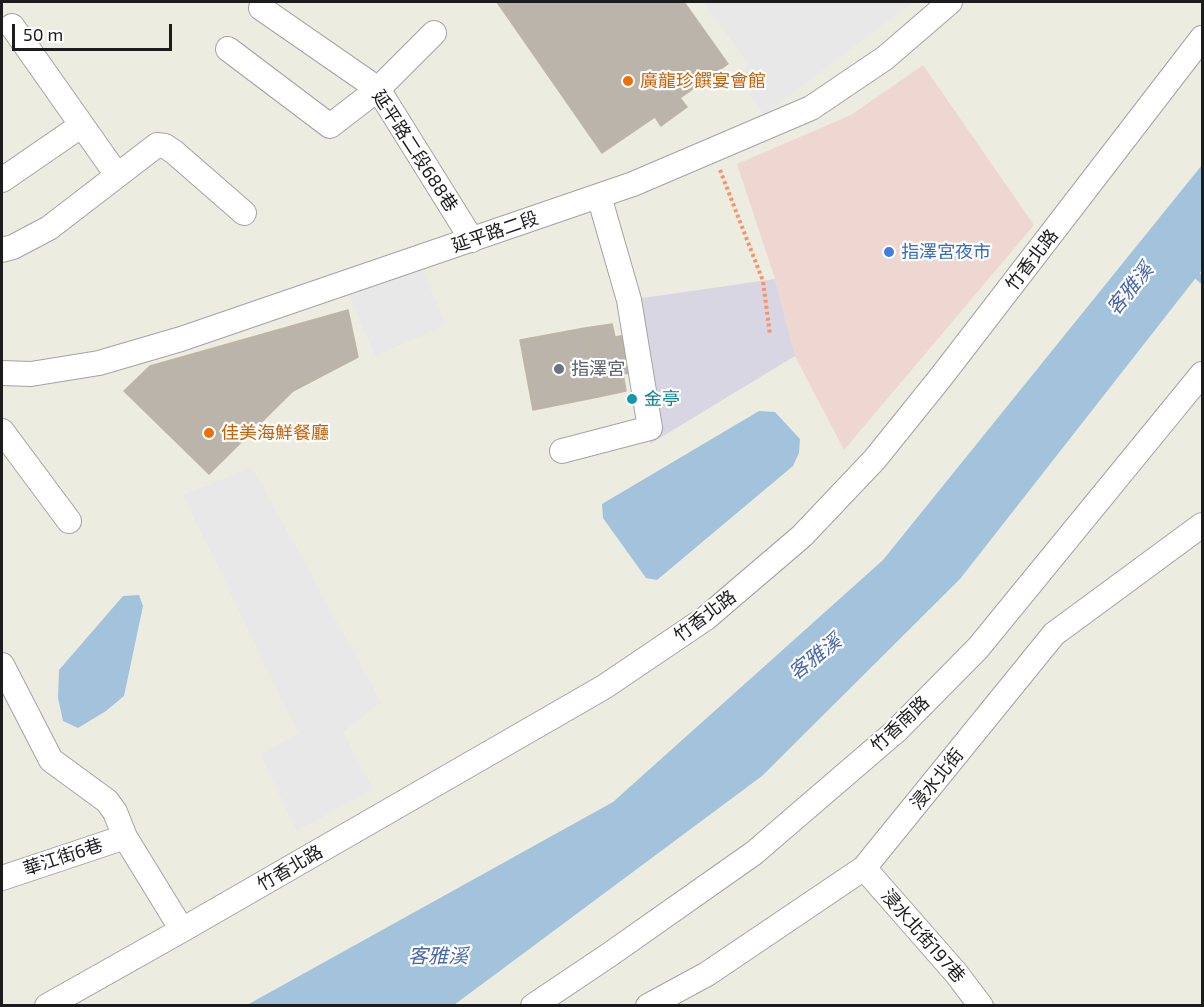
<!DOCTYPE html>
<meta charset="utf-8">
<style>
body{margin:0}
#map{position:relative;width:1204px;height:1007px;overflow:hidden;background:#edece1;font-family:"Exo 2",sans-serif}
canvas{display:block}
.frame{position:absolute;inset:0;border:3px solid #1c1c1c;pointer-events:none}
.scale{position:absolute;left:12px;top:24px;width:160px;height:27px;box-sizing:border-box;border:3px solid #1c1c1c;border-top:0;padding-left:8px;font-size:18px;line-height:21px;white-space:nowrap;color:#1c1c1c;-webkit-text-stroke:4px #fff;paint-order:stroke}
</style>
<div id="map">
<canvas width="1204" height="1007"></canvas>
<div class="frame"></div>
<div class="scale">50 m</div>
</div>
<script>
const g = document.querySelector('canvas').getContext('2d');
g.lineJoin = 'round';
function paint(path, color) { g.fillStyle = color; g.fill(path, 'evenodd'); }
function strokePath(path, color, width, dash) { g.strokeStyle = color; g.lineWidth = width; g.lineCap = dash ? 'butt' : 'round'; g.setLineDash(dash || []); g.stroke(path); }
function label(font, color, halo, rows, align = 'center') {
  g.font = font + ' "Exo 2","Noto Sans TC",sans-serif'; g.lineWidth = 4.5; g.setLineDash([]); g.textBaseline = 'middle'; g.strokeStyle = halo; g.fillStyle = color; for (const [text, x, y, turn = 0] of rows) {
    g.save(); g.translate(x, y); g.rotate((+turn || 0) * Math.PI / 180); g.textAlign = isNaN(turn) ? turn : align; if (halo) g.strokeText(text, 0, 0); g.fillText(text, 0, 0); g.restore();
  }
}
paint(new Path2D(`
 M923,65L1034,225L844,450L795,356L775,279L737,164L851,115Z`), '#eed7d0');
paint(new Path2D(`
 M703,2H913L764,115L737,74L749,65Z
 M421,266L446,325L375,356L350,296Z
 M252,467L381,702L343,732L373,789L297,831L260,755L298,733L183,495Z`), '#e8e8e8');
paint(new Path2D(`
 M775,279L795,356L650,444V428L629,300Z`), '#d8d6e3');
paint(new Path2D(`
 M1202,165V270L960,579L762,776L454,1005H247L613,802L883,560Z
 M759,411L775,412L800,439L799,453L793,466L657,580L646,578L603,518L602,504Z
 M139,595L143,606L124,696L106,711L78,728L63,721L58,698L59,670L123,596Z`), '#a2c3db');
strokePath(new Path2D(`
 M1191,270L1202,280`), '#a2c3db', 7);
const building = new Path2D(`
 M497,2H684L728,64L680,98L687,107L661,126L655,117L602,153Z
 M348,310L358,357L293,391L209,474L124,391L150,366Z
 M612,324L615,337L626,335L634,372L623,374L626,391L598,397L585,328Z
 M585,328L598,397L533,410L520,340Z
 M626 399a5 5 0 1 1 10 0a5 5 0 1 1-10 0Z`);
paint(building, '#bab4ab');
strokePath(building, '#beb5a4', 1.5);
const minor = new Path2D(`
 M261,8L378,89L472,240
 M12,26L117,175
 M228,49L330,126L378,89L434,33
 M2,180L82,125
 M2,250L13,247L49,228L157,145L165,146L174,152L244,213
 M2,373L31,374L99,363L181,339L633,184L811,108L885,58L950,2
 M2,431L69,521
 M562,451L650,428L629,300L599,196
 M2,665L51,760L107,801L115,812L125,837L182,930
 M864,868L956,973L981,1006
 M2,878L125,837
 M47,1006L182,930L604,687L706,618L802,536L875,459L941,377L1202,38
 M533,1006L609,955L754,853L896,731L978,648L1202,374
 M648,1006L707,974L864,868L1054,634L1202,525`);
strokePath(minor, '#a3a3a3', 26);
strokePath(new Path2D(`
 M720,170L763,281L770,335`), '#f79368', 4, [3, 3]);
strokePath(minor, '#fff', 24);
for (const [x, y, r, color] of [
 [628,81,6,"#e8710a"],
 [889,252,6,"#3f7fe0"],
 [559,369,6,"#6b7280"],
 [632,399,6,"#0f9aa8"],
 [209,433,6,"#e8710a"]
]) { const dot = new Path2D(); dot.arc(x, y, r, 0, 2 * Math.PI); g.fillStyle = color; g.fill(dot); strokePath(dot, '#fff', 2); }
label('18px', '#c56008', '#fff', [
 ["廣龍珍饌宴會館",640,81],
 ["佳美海鮮餐廳",221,433]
], 'left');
label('18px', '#1c1c1c', '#fff', [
 ["延平路二段688巷",415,151,57],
 ["延平路二段",495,232,-19],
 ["竹香北路",1032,260,-52],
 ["竹香北路",705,616,-37],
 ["竹香南路",900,724,-43],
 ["浸水北街",937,779,-51],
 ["華江街6巷",63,857,-18],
 ["竹香北路",290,868,-30],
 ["浸水北街197巷",923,936,49]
]);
label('18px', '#366cbe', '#fff', [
 ["指澤宮夜市",901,252]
], 'left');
label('18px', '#5b616d', '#fff', [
 ["指澤宮",571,369]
], 'left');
label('18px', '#0d838f', '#fff', [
 ["金亭",644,399]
], 'left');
label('italic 20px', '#4a67a9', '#fff', [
 ["客雅溪",1130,289,-51],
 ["客雅溪",815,657,-38],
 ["客雅溪",438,956]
]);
</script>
